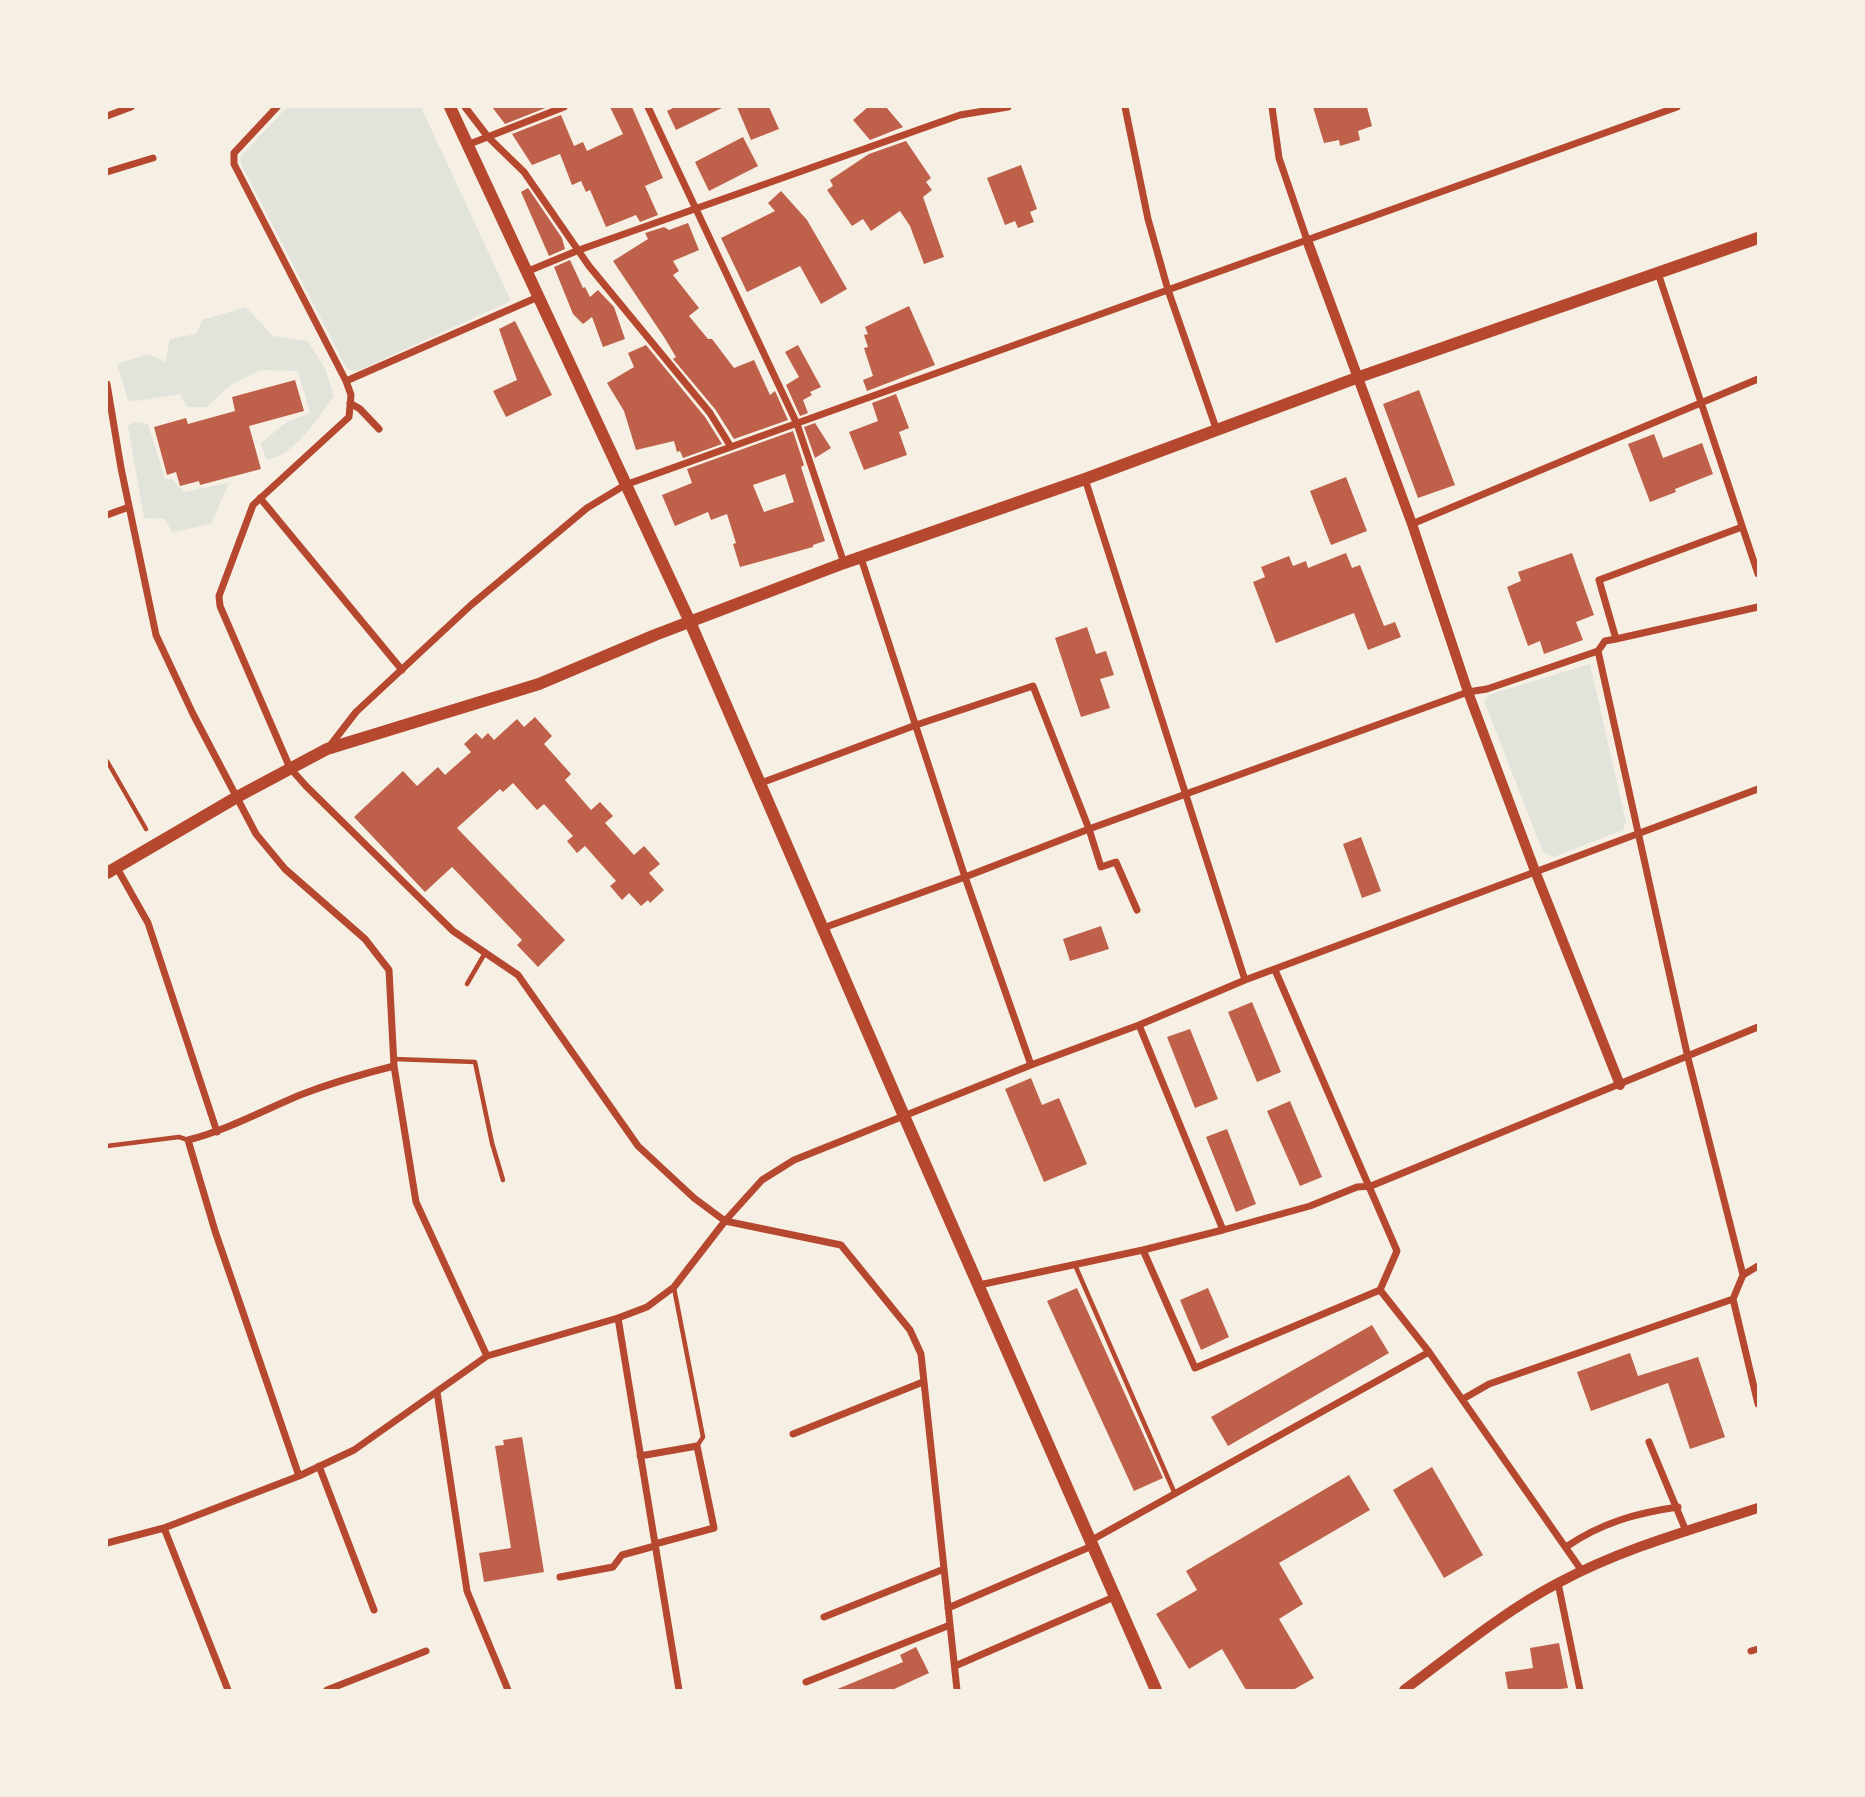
<!DOCTYPE html>
<style>
body{margin:0}
#map{position:relative;width:1865px;height:1797px;overflow:hidden;background:#f6efe4;font-family:Figtree,sans-serif}
canvas{display:block}
.frame{position:absolute;inset:0;border:108px solid #f6efe4;pointer-events:none}
</style>
<div id="map">
<canvas width="1865" height="1797"></canvas>
<div class="frame"></div>
</div>
<script>
const g = document.querySelector('canvas').getContext('2d');
g.lineJoin = 'round';
function paint(path, color) { g.fillStyle = color; g.fill(path, 'evenodd'); }
function strokePath(path, color, width, dash) { g.strokeStyle = color; g.lineWidth = width; g.lineCap = dash ? 'butt' : 'round'; g.setLineDash(dash || []); g.stroke(path); }
paint(new Path2D(`
 M287,107H421L511,301L357,371L347,369L241,164L240,157Z
 M246,307L273,336L308,341L325,368L334,396C317,419 296,455 266,460L261,443L287,422L310,413L298,371L260,370L229,386L207,407H187L180,394L136,401L128,400L117,364L149,354L165,362L170,339L196,334L202,320Z
 M135,422L148,424L165,479H172L184,492L229,483L211,524L172,532L165,519L144,518L128,426Z
 M1590,664L1626,822L1623,830L1554,857L1543,852L1484,701L1488,695Z`), '#e2e4dc');
paint(new Path2D(`
 M492,107H548L505,124Z
 M610,107H632L663,178L645,186L658,215L640,222L636,215L606,227L590,190L586,192L581,181L572,185L560,154L532,165L512,134L561,115L574,146L583,142L587,151L623,134Z
 M675,107H724L676,130L667,111Z
 M737,107H769L779,129L751,140Z
 M868,107H886L903,127L870,140L853,120Z
 M1313,107H1367L1372,126L1358,131L1360,140L1340,146L1339,140L1324,143Z
 M743,137L758,166L709,191L695,162Z
 M906,141L931,178L926,182L932,190L923,197L944,257L924,264L910,226L900,211L871,231L863,219L852,226L827,190L833,186L830,180L869,154Z
 M1021,165L1037,209L1030,212L1034,222L1018,228L1015,221L1005,225L987,178Z
 M528,188L562,238L565,249L549,256L521,192Z
 M781,191L807,220L847,289L821,304L800,266L747,292L721,238L775,211L768,203Z
 M688,223L699,250L673,261L679,271L673,275L699,308L689,316L708,339H712L734,368L754,360L770,395L775,391L788,420L734,439L715,409L673,359L676,357L664,337L613,261L648,239L645,233L664,227L669,230Z
 M570,260L583,288L585,287L590,297L598,290L614,307L625,339L603,347L592,317L583,324L573,314L554,267Z
 M909,306L935,365L867,391L863,380L873,376L864,348L868,347L864,335L868,334L865,327Z
 M515,321L552,395L506,417L493,391L517,380L499,329Z
 M646,345L705,417L722,444L683,458L680,451L677,452L674,441L636,450L624,411L607,383L634,367L628,353Z
 M798,345L821,387L810,392L812,395L803,400L808,413L800,416L786,385L799,377L785,352Z
 M295,380L304,411L249,426L261,469L200,485L199,481L180,486L176,472L167,475L154,427L186,418L188,424L235,411L232,397Z
 M1419,390L1455,485L1418,498L1383,404Z
 M896,394L909,428L899,432L907,455L864,470L849,432L878,421L872,403Z
 M815,423L831,448L815,458L804,427Z
 M793,431L804,465L801,467L825,541L813,545V547L740,567L733,544L736,543L727,514L711,520L708,512L675,526L662,495L692,483L687,469ZM785,474L794,502L764,512L753,485Z
 M1654,434L1663,458L1702,443L1713,474L1675,489L1676,492L1650,502L1628,444Z
 M1346,477L1367,531L1331,545L1310,491Z
 M1346,553L1352,568L1360,565L1384,626L1395,622L1401,637L1368,650L1354,613L1276,643L1253,582L1265,577L1261,567L1289,556L1293,566L1306,561L1308,568Z
 M1572,553L1594,615L1576,622L1583,640L1544,654L1540,641L1528,646L1507,587L1521,581L1518,572Z
 M1087,627L1096,654L1106,651L1114,675L1100,679L1110,708L1081,717L1055,638Z
 M535,717L552,736L544,744L571,774L565,780L591,810L600,802L613,816L605,823L634,855L644,846L660,864L649,873L664,890L650,903L648,900L641,906L629,893L622,900L610,886L616,881L585,846L577,853L567,841L573,836L544,804L537,810L513,783L503,792L500,789L457,828L565,940L538,967L517,945L522,940L452,867L425,892L354,817L403,771L417,786L438,767L445,775L471,752L464,744L476,733L482,739L488,733L494,740L517,719L524,727Z
 M1361,837L1381,891L1362,898L1343,844Z
 M1101,926L1109,949L1070,961L1063,939Z
 M1252,1002L1281,1072L1257,1082L1228,1012Z
 M1190,1029L1218,1099L1195,1108L1167,1037Z
 M1031,1078L1042,1105L1059,1098L1087,1164L1044,1182L1005,1089Z
 M1290,1101L1322,1177L1300,1186L1267,1111Z
 M1227,1129L1256,1204L1236,1212L1206,1137Z
 M1077,1288L1163,1478L1134,1491L1047,1301Z
 M1208,1288L1229,1337L1201,1350L1180,1300Z
 M1372,1325L1389,1353L1228,1446L1211,1417Z
 M1630,1353L1638,1376L1698,1357L1725,1437L1690,1449L1668,1383L1591,1411L1577,1372Z
 M522,1437L544,1572L484,1582L479,1553L511,1548L495,1446L504,1445L503,1440Z
 M1432,1467L1483,1555L1444,1578L1393,1490Z
 M1349,1475L1370,1510L1279,1563L1303,1604L1279,1619L1314,1678L1293,1690H1246L1222,1649L1189,1669L1156,1614L1197,1590L1186,1571Z
 M1559,1643L1568,1688L1553,1690H1508L1505,1672L1533,1668L1530,1648Z
 M916,1647L929,1673L892,1690H835L903,1662L900,1655Z`), '#bf614a');
strokePath(new Path2D(`
 M107,761L146,829
 M467,984L485,953
 M394,1059L475,1062L492,1143L503,1180
 M107,1146L179,1137L188,1140
 M1075,1265L1175,1494
 M674,1288L703,1437L697,1446`), '#b5482f', 4.5);
strokePath(new Path2D(`
 M277,107L234,153V164L346,381L351,395L349,417L253,505L219,596L220,606L290,768L306,786L453,931L518,975L638,1146L694,1198L725,1221L841,1245L910,1330L921,1354L957,1690
 M465,107L488,137L524,172L589,266L710,413L731,447
 M648,107L797,424L844,563
 M1125,107L1148,219L1168,290L1217,431
 M1272,107L1279,158L1307,240
 M107,116L131,107
 M467,145L564,107
 M107,172L153,158
 M526,272L579,250L960,115L1008,107
 M1658,273L1758,574
 M346,381L538,297
 M107,384L121,468L156,635L193,714L256,834L285,869L365,939L389,970L394,1066L416,1202L487,1356
 M350,403L360,409L379,429
 M1085,479L1245,980
 M260,498L402,670
 M107,515L129,507
 M1412,524L1758,379
 M861,558L965,877L1031,1065
 M1616,639L1758,607
 M1598,651L1688,1058L1743,1275
 M329,747L356,712L471,605L587,508L625,485L1677,107
 M761,783L916,725L1033,686L1089,829L1101,867L1116,862L1137,910
 M117,868L148,923L217,1132
 M823,928L965,877L1089,829L1468,692L1487,689L1598,651L1605,641L1616,639L1599,580L1742,527
 M1275,970L1397,1251L1380,1290
 M1139,1025L1223,1230
 M1143,1250L1195,1368L1380,1290L1429,1352
 M1758,1266L1743,1275L1733,1299L1758,1404
 M979,1285L1143,1250L1223,1230L1310,1206L1357,1187L1371,1186L1758,1027
 M618,1318L679,1690
 M437,1392L467,1591L508,1690
 M1463,1399L1489,1384L1733,1299
 M793,1434L923,1382
 M1649,1442L1686,1531
 M640,1456L697,1446L714,1528L655,1544
 M319,1466L374,1610
 M299,1476L215,1231L188,1140C227,1130 262,1111 300,1095C331,1083 362,1074 394,1066
 M164,1528L228,1690
 M1090,1541L1429,1352L1582,1571
 M107,1543L164,1528L299,1476L354,1450L487,1356L618,1318L647,1307L674,1287L725,1221L762,1180L794,1160L1031,1065L1139,1025L1245,980L1758,789
 M1566,1547C1601,1523 1636,1513 1678,1507
 M560,1577L613,1567L622,1555L655,1546
 M1558,1583L1580,1690
 M948,1608L1092,1546
 M824,1617L944,1569
 M1751,1651L1758,1649
 M955,1666L1114,1597
 M806,1682L950,1625
 M327,1690L426,1651`), '#b5482f', 7);
strokePath(new Path2D(`
 M1307,240L1412,524L1468,692L1535,871L1620,1085
 M1404,1690C1454,1653 1503,1612 1558,1583C1621,1549 1690,1530 1758,1508`), '#b5482f', 10);
strokePath(new Path2D(`
 M450,107L690,622L904,1116L1156,1690
 M107,873L237,797L327,749L539,684L655,635L844,563L1085,479L1359,377L1758,238`), '#b5482f', 12);
</script>
